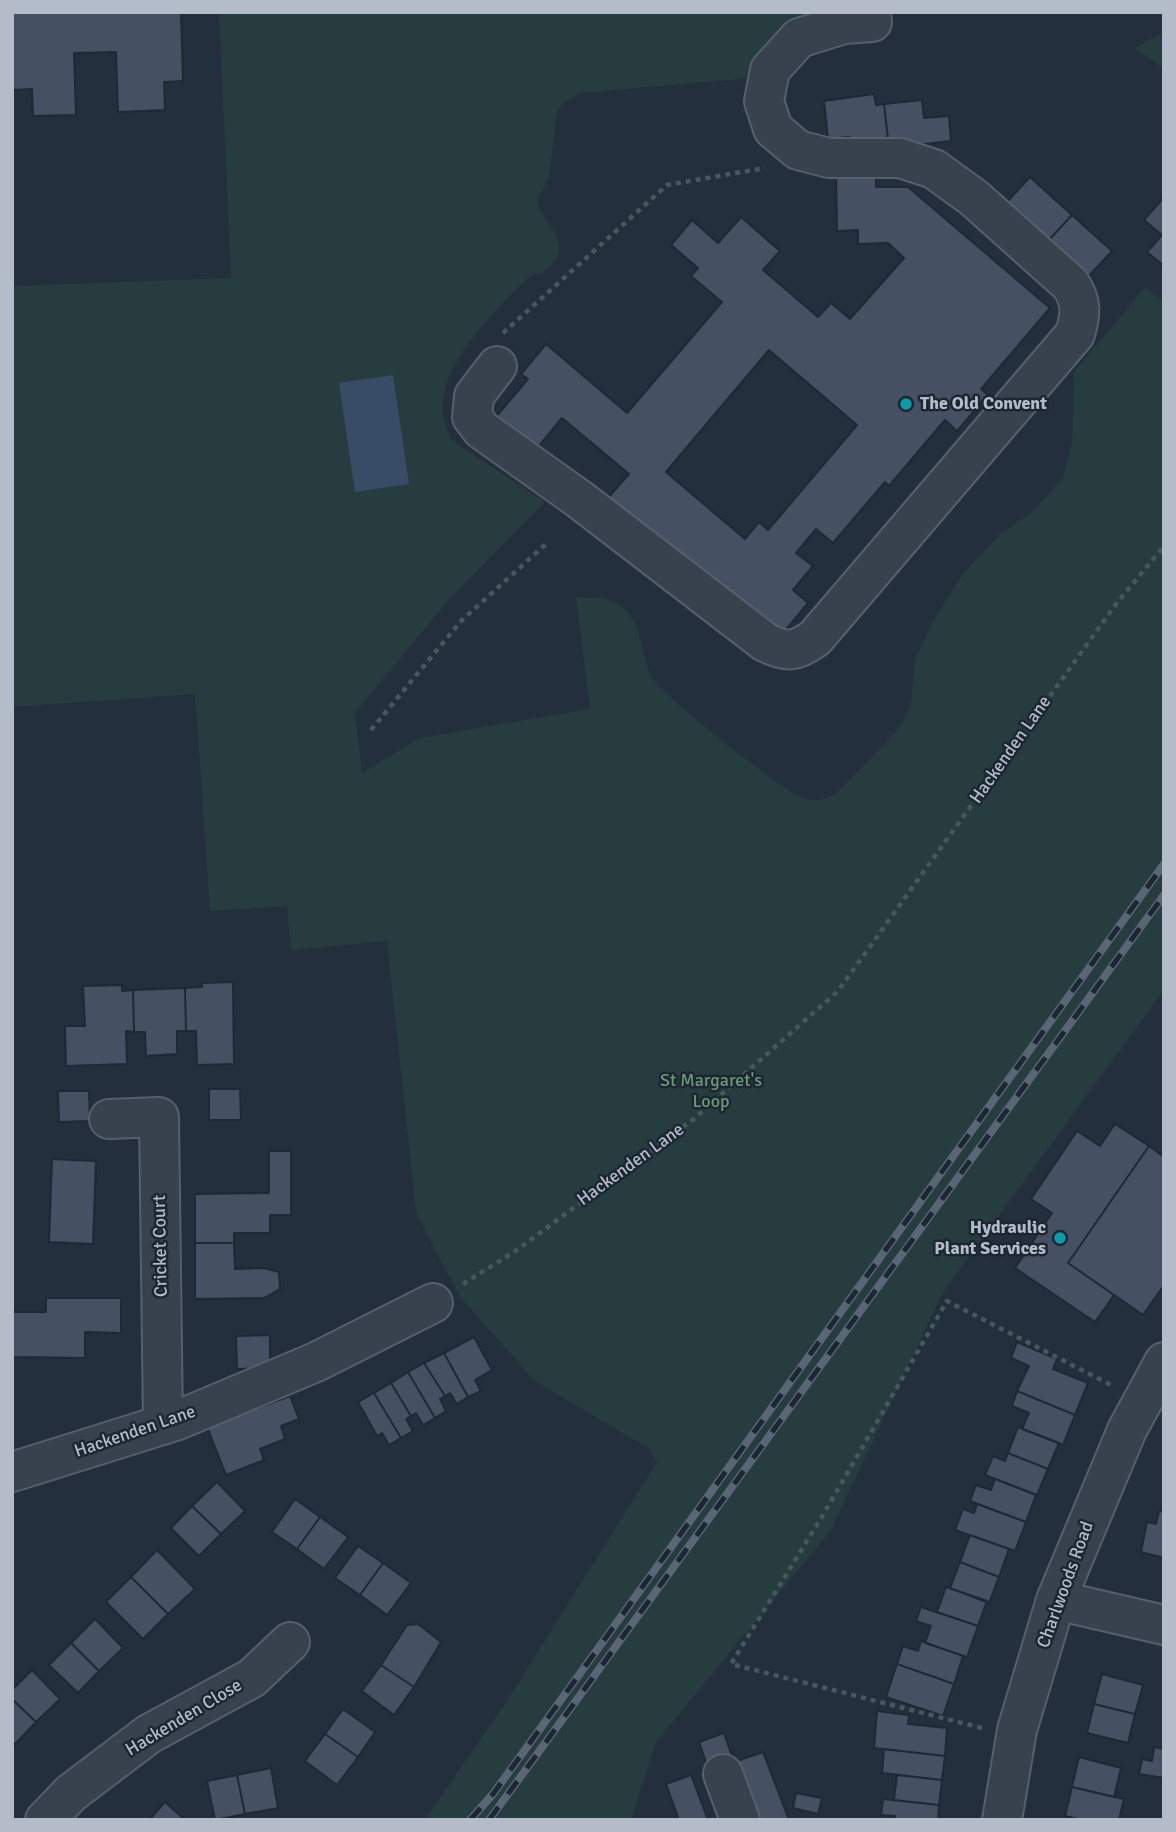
<!DOCTYPE html>
<style>
body{margin:0}
#map{position:relative;width:1176px;height:1832px;overflow:hidden;background:#242f3e;font-family:Signika,sans-serif}
canvas{display:block}
.frame{position:absolute;inset:0;border:14px solid #b4bcc9;pointer-events:none}
</style>
<div id="map">
<canvas width="1176" height="1832"></canvas>
<div class="frame"></div>
</div>
<script>
const g = document.querySelector('canvas').getContext('2d');
g.lineJoin = 'round';
function paint(path, color) { g.fillStyle = color; g.fill(path, 'evenodd'); }
function strokePath(path, color, width, dash) { g.strokeStyle = color; g.lineWidth = width; g.lineCap = dash ? 'butt' : 'round'; g.setLineDash(dash || []); g.stroke(path); }
function label(font, color, halo, rows, align = 'center') {
  g.font = font + ' Signika,sans-serif'; g.lineWidth = 5; g.setLineDash([]); g.textBaseline = 'middle'; g.strokeStyle = halo; g.fillStyle = color; for (const [text, x, y, turn = 0] of rows) {
    g.save(); g.translate(x, y); g.rotate((+turn || 0) * Math.PI / 180); g.textAlign = isNaN(turn) ? turn : align; if (halo) g.strokeText(text, 0, 0); g.fillText(text, 0, 0); g.restore();
  }
}
paint(new Path2D(`
 M219,12H831L752,78L580,93L562,104L557,112L549,177L537,200C544,230 582,246 540,274L534,273C499,307 439,360 443,414C444,423 448,432 451,440L545,502L450,598L355,713L362,773L420,738L590,709L576,597C590,598 605,596 618,604C644,621 639,652 651,676C659,693 787,795 806,799C819,802 826,799 837,793L900,727L911,703L915,659L933,621L963,574L1000,534L1030,514L1063,478L1072,442L1074,372L1145,287L1164,302V990L943,1292L831,1530L656,1742L631,1820H425L510,1696L657,1462L648,1448L535,1381L462,1299L440,1260L416,1212L387,941L291,950L287,906L210,911L195,694L12,707V286L231,278Z
 M1164,32V69L1135,48Z`), '#263c3f');
paint(new Path2D(`
 M393,375L409,484L355,492L339,383Z`), '#394c67');
const building = new Path2D(`
 M12,12H181L183,81L164,82L165,110L118,112L116,52L74,53L76,115L33,116L32,89L12,90Z
 M874,94L876,105L884,104L889,148L851,152L849,137L828,139L824,101Z
 M922,100L924,118L949,116L951,141L889,148L884,104Z
 M876,172V187H908L1050,308L981,389L988,395L957,431L945,420L889,486L885,482L833,543L816,529L796,553L813,566L793,590L808,603L779,638L600,507L629,474L562,418L534,452L494,419L528,379L521,374L546,344L627,413L722,302L691,276L698,268L671,245L692,220L718,243L741,217L780,251L763,270L818,317L831,303L850,319L904,258L888,243L858,244V230L837,231L836,173ZM769,350L857,425L768,530L759,522L745,539L666,472Z
 M1030,177L1072,215L1047,242L1005,204Z
 M1164,197V266L1147,252L1162,235L1144,220Z
 M1072,215L1112,251L1087,278L1047,242Z
 M233,982L234,1064L197,1065L196,1031H186L185,988L202,987V983Z
 M122,985V991L133,990L134,1032L126,1031L127,1064L66,1066L65,1026H85L83,986Z
 M185,988L186,1031H177V1054L146,1056L145,1032H134L133,990Z
 M209,1089H240L241,1120H209Z
 M58,1091H89L90,1121L59,1122Z
 M1115,1124L1149,1146L1068,1263L1114,1295L1095,1322L1015,1268L1052,1213L1031,1199L1077,1131L1100,1146Z
 M1149,1146L1164,1157V1285L1143,1315L1068,1263Z
 M269,1151H291V1215H270V1233H234V1243H195V1194L269,1193Z
 M52,1159L96,1161L93,1244L49,1242Z
 M195,1243H234L235,1269L264,1268L279,1272L280,1289L264,1298L195,1299Z
 M46,1298H121V1333L85,1332V1358L12,1357V1312H46Z
 M270,1335V1368L237,1369L236,1336Z
 M474,1337L492,1370L475,1380L481,1391L468,1397L444,1353Z
 M1017,1342L1057,1359L1053,1369L1088,1383L1075,1415L1017,1391L1029,1366L1011,1358Z
 M444,1353L468,1397L457,1404L450,1393L445,1396L424,1363Z
 M424,1363L445,1396L440,1399L446,1411L435,1418L408,1372Z
 M408,1372L435,1418L423,1425L416,1413L411,1416L391,1383Z
 M391,1383L411,1416L406,1419L413,1431L401,1438L374,1393Z
 M1017,1391L1075,1415L1063,1445L1022,1429L1029,1413L1012,1406Z
 M374,1393L401,1438L389,1445L382,1433L377,1436L358,1402Z
 M290,1396L299,1419L281,1426L285,1439L260,1449L264,1460L226,1475L207,1427Z
 M1018,1427L1059,1443L1048,1469L1008,1453Z
 M1008,1453L1048,1469L1037,1495L985,1475L993,1456L1005,1461Z
 M995,1479L1036,1495L1026,1522L970,1501L976,1485L991,1490Z
 M217,1482L245,1511L221,1534L192,1506Z
 M295,1499L320,1517L297,1549L272,1532Z
 M977,1504L1026,1522L1015,1551L955,1530L963,1509L974,1513Z
 M192,1506L221,1534L199,1556L171,1528Z
 M1159,1511L1164,1512V1558L1141,1552L1147,1522L1156,1524Z
 M320,1517L348,1537L324,1569L297,1549Z
 M970,1535L1009,1549L999,1577L960,1562Z
 M358,1546L383,1563L360,1595L335,1578Z
 M157,1550L195,1589L168,1614L131,1577Z
 M960,1562L999,1577L989,1603L950,1588Z
 M383,1563L411,1583L387,1615L360,1595Z
 M131,1577L168,1614L143,1639L106,1602Z
 M946,1587L987,1601L978,1626L937,1612Z
 M921,1607L978,1626L967,1657L925,1643L931,1626L916,1621Z
 M95,1619L123,1648L99,1671L71,1643Z
 M418,1624L441,1642L414,1687L381,1665L407,1625Z
 M921,1641L963,1656L954,1684L897,1664L903,1646L918,1651Z
 M71,1643L99,1671L78,1693L49,1665Z
 M897,1664L954,1684L943,1716L886,1697Z
 M381,1665L414,1687L394,1715L362,1691Z
 M32,1670L60,1699L36,1722L12,1699V1690Z
 M1102,1674L1143,1685L1135,1714L1094,1704Z
 M12,1699L36,1722L15,1744L12,1741Z
 M1094,1704L1135,1714L1128,1743L1087,1733Z
 M343,1709L375,1732L358,1757L325,1734Z
 M877,1711L909,1715L908,1724L947,1728L945,1756L874,1748Z
 M724,1733L733,1759L708,1768L699,1742Z
 M325,1734L358,1757L337,1785L305,1761Z
 M1154,1747L1164,1749V1778L1139,1774L1142,1759L1152,1761Z
 M884,1749L945,1756L942,1780L882,1773Z
 M763,1752L789,1820H760L737,1761Z
 M1079,1757L1121,1768L1114,1797L1072,1787Z
 M271,1768L278,1808L245,1814L237,1775Z
 M237,1775L245,1814L215,1820L207,1781Z
 M691,1775L708,1820H679L666,1784Z
 M897,1775L942,1780L939,1805L894,1800Z
 M1072,1787L1124,1799L1119,1820H1082L1065,1816Z
 M796,1793L822,1798L818,1814L793,1808Z
 M883,1799L939,1805L938,1820H894L895,1816L881,1815Z
 M165,1802L185,1820H149Z`);
paint(building, '#455162');
strokePath(building, '#1f2835', 2);
const minor = new Path2D(`
 M497,366L474,396L472,417L482,430L579,499L765,642C786,653 796,652 815,638L1075,334C1081,314 1082,301 1070,284L974,198L934,169L900,158H829L798,150L773,129L764,101L770,70L799,38L844,24L872,22L871,12
 M109,1119L159,1117L163,1425
 M12,1472L178,1420L316,1362L433,1303
 M1056,1600L1164,1625
 M723,1774L740,1820
 M45,1820L71,1793L149,1734L252,1678L290,1642
 M1002,1820L1017,1730L1056,1600L1127,1430L1164,1362`);
strokePath(minor, '#565f6c', 42);
strokePath(new Path2D(`
 M503,333L667,185L765,168
 M371,730L461,621L547,543
 M463,1284L514,1252L695,1118L838,991L1116,604L1164,546
 M982,1728L731,1664L823,1515L947,1301L1113,1386`), '#44595c', 4.5, [5, 5]);
strokePath(minor, '#38414e', 38);
const rail = new Path2D(`
 M470,1820L493,1794L1164,864
 M489,1820L1164,895`);
strokePath(rail, '#5a6575', 8);
strokePath(rail, '#1d2633', 5, [16]);
for (const [x, y, r, color] of [
 [906,404,7,"#0f9aa8"],
 [1060,1238,7,"#0f9aa8"]
]) { const dot = new Path2D(); dot.arc(x, y, r, 0, 2 * Math.PI); g.fillStyle = color; g.fill(dot); strokePath(dot, '#1d2633', 2.5); }
label('bold 18px', '#b4bcc9', '#1d2633', [
 ["The Old Convent",920,404],
 ["Hydraulic",1046,1228,"right"],
 ["Plant Services",1046,1249,"right"]
], 'left');
label('18px', '#b4bcc9', '#1d2633', [
 ["Hackenden Lane",1011,750,-55],
 ["Hackenden Lane",631,1165,-36],
 ["Cricket Court",161,1246,-91],
 ["Hackenden Lane",135,1432,-19],
 ["Charlwoods Road",1066,1585,-70],
 ["Hackenden Close",184,1718,-31]
]);
label('18px', '#6b9a76', '#1d2633', [
 ["St Margaret's",711,1081],
 ["Loop",711,1102]
]);
</script>
